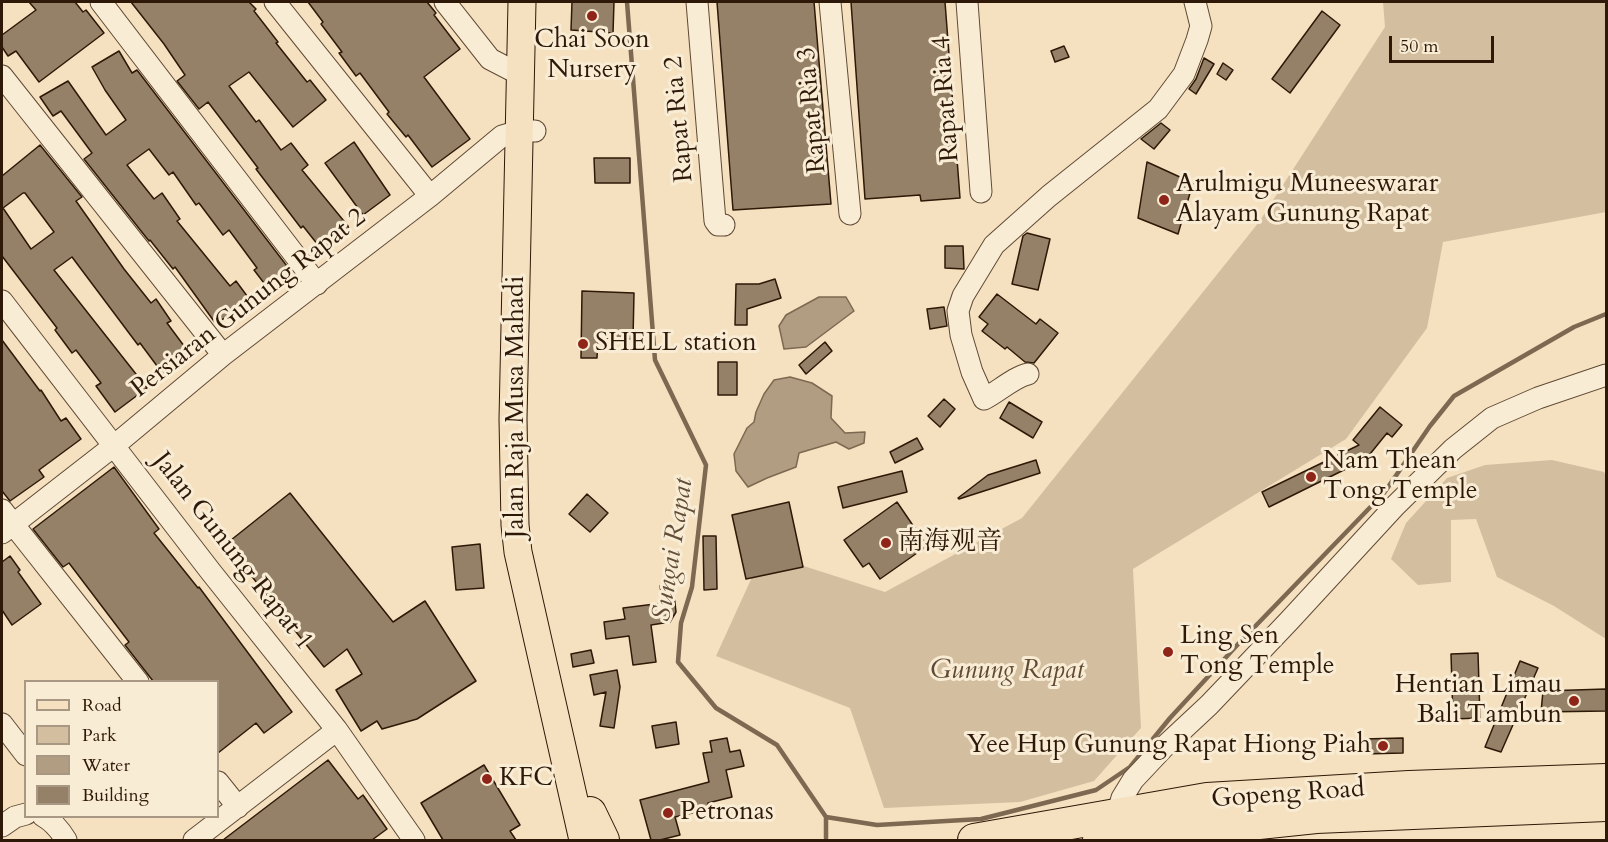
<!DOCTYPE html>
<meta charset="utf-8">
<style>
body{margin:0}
#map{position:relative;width:1608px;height:842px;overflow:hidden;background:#f5e1bf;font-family:Cardo,serif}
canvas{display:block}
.frame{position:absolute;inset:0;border:3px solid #2e1808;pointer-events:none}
.legend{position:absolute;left:24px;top:680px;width:195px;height:138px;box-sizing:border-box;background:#f8ecd5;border:2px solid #a79783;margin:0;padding:8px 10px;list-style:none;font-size:18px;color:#2e1808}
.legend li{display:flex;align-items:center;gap:12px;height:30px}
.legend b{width:30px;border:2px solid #a79783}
.scale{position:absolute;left:1389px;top:36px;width:105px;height:27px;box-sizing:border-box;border:3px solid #2e1808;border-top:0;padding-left:8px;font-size:18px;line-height:21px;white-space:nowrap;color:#2e1808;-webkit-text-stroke:4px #f8ecd5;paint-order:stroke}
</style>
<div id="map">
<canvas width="1608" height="842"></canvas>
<div class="frame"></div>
<ul class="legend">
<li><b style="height:8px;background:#f5e1bf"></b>Road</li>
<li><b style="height:16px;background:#d3bfa0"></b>Park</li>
<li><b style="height:16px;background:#b19d81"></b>Water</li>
<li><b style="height:16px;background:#958167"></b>Building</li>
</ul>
<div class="scale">50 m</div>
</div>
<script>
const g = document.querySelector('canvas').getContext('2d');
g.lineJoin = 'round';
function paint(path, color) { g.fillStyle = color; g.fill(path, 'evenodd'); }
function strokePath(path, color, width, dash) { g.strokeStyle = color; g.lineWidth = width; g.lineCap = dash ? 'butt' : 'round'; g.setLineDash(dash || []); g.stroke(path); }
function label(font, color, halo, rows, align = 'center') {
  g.font = font + ' Cardo,"Noto Serif SC",serif'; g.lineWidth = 6; g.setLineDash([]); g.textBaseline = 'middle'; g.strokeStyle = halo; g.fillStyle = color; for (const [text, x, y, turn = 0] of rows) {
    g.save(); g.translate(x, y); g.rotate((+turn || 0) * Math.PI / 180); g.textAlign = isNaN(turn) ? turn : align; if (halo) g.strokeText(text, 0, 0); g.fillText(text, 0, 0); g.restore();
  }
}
paint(new Path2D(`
 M1383,2H1606V212L1443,242L1427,328L1346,439L1133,569L1141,728L1094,781L1020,802L884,808L850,708L716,656L763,553L885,592L1022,518L1259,222L1385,27Z
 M1552,460L1604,472L1606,476V639L1554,606L1497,577L1476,519L1451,520V582L1418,585L1391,559L1406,523L1447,478L1485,465Z`), '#d3bfa0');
const water = new Path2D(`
 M819,297H846L854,311L806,347L784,349L779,326L786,315Z
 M790,377L812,383L832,396L831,418L845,433L865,432L864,443L849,449L836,442L799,453L796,467L767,478L748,487L736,471L734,454L747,428L754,422L756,412L764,394L774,380Z`);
paint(water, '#b19d81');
strokePath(water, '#7d6851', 1.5);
strokePath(new Path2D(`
 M627,2L655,360L706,465L692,587L681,623L678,662L716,708L777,745L826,817V838
 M826,817L877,825L981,819L1096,790L1130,767L1170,718L1240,642L1384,493L1430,426L1454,396L1574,327L1606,314`), '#7d6851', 4.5);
const building = new Path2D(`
 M29,2H75L83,12L86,10L104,33L39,82L16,51L8,56L2,47V35L36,10Z
 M131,2H249L256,9L254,11L278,42L276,43L307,82L310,80L326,100L293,127L249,72L229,86L256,122L259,120L281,150L291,143L308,165L302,170L348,226L349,230L322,250L303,226L301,228L256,169L258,168L208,102L199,109L177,81L185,75L164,44Z
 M308,2H427L436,13L434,15L460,49L424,77L470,139L432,167L408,135L406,137L387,114L389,112L360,73L356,76L339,53L342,52L321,24L323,22Z
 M572,2H614L613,33L571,30Z
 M717,2H814L831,204L733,210Z
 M851,2H945L960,198L921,201L920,195L865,199Z
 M1322,11L1340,25L1290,93L1272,79Z
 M1064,46L1069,57L1055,62L1051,51Z
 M119,51L132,73L137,70L290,270L267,287L254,270L257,268L229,230L223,235L199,203L196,205L173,172L169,175L149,149L127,165L154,199L162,193L180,219L177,221L230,286L236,281L250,300L216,324L175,267L173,269L150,240L149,241L84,159L92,153L61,111L53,116L40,97L68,81L106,135L126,120L105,90L92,67Z
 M1204,58L1214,64L1196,94L1189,89L1196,79Z
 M1223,63L1233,70L1226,80L1217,74Z
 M1161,123L1170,130L1154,149L1141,139Z
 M354,142L390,195L363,215L325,163Z
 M40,145L82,197L76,201L124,269L151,303L156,299L171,321L167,323L190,354L163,374L140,343L138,345L72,257L54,270L147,388L115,412L96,386L101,383L76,350L72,353L55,330L57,328L2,256V176ZM23,193H25L54,232L31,249L3,208Z
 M594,158H630V183H595Z
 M1147,162L1193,183L1178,234L1138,218Z
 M1027,233L1050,239L1038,290L1012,284L1023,236Z
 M945,246H963L964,269L945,268Z
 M775,279L781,298L747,309V325H735L736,284H759Z
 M582,291L634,293L633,339L598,338L597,358H581Z
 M997,294L1036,324L1040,319L1058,333L1034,363L1025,362L1007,347L1005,349L982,331L988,324L979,317Z
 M944,307L947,326L930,329L927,309Z
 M2,340L40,391L41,390L61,421L66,418L81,439L39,470L44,477L10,501L2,491Z
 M825,342L832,351L806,374L799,365Z
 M718,362H737V395H718Z
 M944,399L955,409L940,427L928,416Z
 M1009,402L1042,422L1033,438L1000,418Z
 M1380,407L1402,425L1392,437L1387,433L1366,459L1269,507L1262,492L1359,445L1353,440Z
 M917,438L923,449L895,463L890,452Z
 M1036,460L1040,473L959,499L958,498L988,475Z
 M114,467L159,529L154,533L198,588L199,587L292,712L264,733L256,723L218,753V681H153L125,645L129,642L69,563L63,567L33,529Z
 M902,471L907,492L843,508L838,487Z
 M290,493L393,622L425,601L476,681L417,719L382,729L377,721L361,731L336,690L362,674L347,649L324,667L226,544Z
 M587,494L608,513L590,532L569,514Z
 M789,502L803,567L746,579L732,515Z
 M897,502L927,546L880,579L869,563L863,567L844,540Z
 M703,536H716L717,589L704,590Z
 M480,544L484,588L456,590L452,547Z
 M10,556L20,570L18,572L41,604L12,625L2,610V562Z
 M673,585L676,612L670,622L651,625L656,662L633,665L629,636L606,639L604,622L625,619L623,608L663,603L660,586Z
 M591,650L594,663L573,667L571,654Z
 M1478,653L1480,718L1453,719L1451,654Z
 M1520,661L1538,668L1501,752L1485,747Z
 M617,670L620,687L614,728L600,726L606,692L594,695L590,675Z
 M1606,689V711L1541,712L1543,691Z
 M676,722L679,744L656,748L652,726Z
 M727,738L730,752L740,750L744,766L726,770L732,797L708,803L709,809L675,817L680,835L660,840H651L640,800L709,782L703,753L712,752L710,741Z
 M1403,738V753L1363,754V739Z
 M328,760L358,799L363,795L387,829L372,840H223Z
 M484,765L520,825L510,831L516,840H443L421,803Z`);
paint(building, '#958167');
strokePath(building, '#2e1808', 1.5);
const minor = new Path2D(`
 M101,2L317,284
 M275,2L430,196
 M445,2L490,59L521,75
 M697,2L715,221L718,225H724
 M830,2L850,214
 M967,2L981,192
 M2,76L223,355
 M2,301L211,572L337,730L414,840
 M1028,374C1014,377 998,392 984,399L972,372L961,335L958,311L963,296L994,245L1049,196L1158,109L1184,74L1197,40L1201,26L1195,2
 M2,510L138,682
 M2,533L115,445L223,355L430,196L502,136L519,131H535
 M2,724L26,755
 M218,782L238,807
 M1117,815L1122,798L1133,780L1164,747L1209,705L1289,621L1396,505L1453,449L1492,418L1538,398L1606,375
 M43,816C54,822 60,830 66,840
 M2,826L15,817L26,814
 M194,840L337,730`);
const major = new Path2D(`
 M522,2L513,419L515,525L518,552L583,840`);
const highway = new Path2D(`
 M590,813L603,840
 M974,840L1207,799L1409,787L1606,780
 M1099,840L1316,817L1606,805`);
strokePath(minor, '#604a36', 23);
strokePath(major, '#2e1808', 29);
strokePath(highway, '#2e1808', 34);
strokePath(minor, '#f8ecd5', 21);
strokePath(major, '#f5e1bf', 27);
strokePath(highway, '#f5e1bf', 32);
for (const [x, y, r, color] of [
 [592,16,6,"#8f2418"],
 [1164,200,6,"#8f2418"],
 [583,344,6,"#8f2418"],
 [1311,477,6,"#8f2418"],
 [886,543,6,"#8f2418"],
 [1168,652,6,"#8f2418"],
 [1574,701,6,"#8f2418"],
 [1383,746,6,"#8f2418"],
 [487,779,6,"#8f2418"],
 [668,813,6,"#8f2418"]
]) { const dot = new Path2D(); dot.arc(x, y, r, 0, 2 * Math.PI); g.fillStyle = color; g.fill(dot); strokePath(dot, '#f8ecd5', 2); }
label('26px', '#2e1808', '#f8ecd5', [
 ["Chai Soon",592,41,"center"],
 ["Nursery",592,71,"center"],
 ["Arulmigu Muneeswarar",1176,185],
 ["Alayam Gunung Rapat",1176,215],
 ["SHELL station",595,344],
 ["Nam Thean",1323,462],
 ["Tong Temple",1323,492],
 ["南海观音",898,543],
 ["Ling Sen",1180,637],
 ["Tong Temple",1180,667],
 ["Hentian Limau",1562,686,"right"],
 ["Bali Tambun",1562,716,"right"],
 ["Yee Hup Gunung Rapat Hiong Piah",1371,746,"right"],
 ["KFC",499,779],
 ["Petronas",680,813]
], 'left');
label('26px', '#2e1808', '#f8ecd5', [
 ["Rapat Ria 4",947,99,-94],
 ["Rapat Ria 3",813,110,-95],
 ["Rapat Ria 2",680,119,-95],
 ["Persiaran Gunung Rapat 2",249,304,-38],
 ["Jalan Raja Musa Mahadi",517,407,-90],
 ["Jalan Gunung Rapat 1",232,552,52],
 ["Gopeng Road",1288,795,-4]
]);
label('italic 26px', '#604a36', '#f8ecd5', [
 ["Gunung Rapat",1007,672]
]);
label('italic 27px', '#624d38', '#f8ecd5', [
 ["Sungai Rapat",674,550,-81]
]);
</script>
